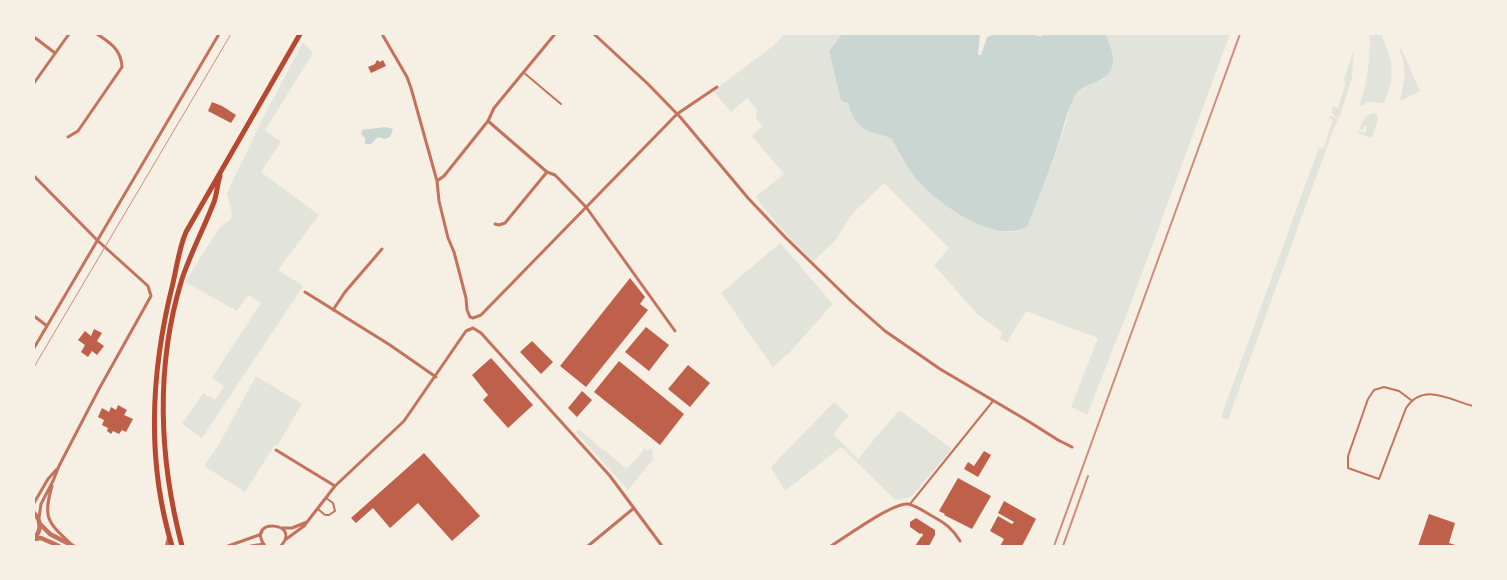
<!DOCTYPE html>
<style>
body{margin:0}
#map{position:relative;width:1507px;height:580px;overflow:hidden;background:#f6efe4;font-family:"PT Sans",sans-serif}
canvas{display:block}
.frame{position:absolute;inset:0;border:35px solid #f6efe4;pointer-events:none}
</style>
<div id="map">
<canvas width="1507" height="580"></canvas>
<div class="frame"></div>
</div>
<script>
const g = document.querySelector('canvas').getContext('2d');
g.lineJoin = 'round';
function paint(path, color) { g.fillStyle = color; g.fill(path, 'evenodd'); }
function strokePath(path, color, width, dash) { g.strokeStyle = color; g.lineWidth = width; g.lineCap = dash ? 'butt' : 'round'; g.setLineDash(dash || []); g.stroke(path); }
paint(new Path2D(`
 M784,34H840L841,35L829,51L841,101L848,103C855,129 867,131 891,138L901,158L920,183L1006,232L1019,231L1027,227L1057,150L1073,99L1079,91L1089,84L1104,79L1113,54L1106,34H1230L1128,311L1087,415L1071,407L1098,338L1026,311L1007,343L1000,338L1002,332L976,313L934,265L949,248L884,183L852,214L836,240L813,261L784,232L755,197L784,174L752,136L763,126L756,118L757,110L747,98L731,112L713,91L773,46Z
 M1369,34H1381C1393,62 1396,74 1384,103L1368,102L1359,107C1367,83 1371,60 1369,34Z
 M303,42L313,53L265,130L281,142L261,172L319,215L278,270L303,286L202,438L182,424L203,393L215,400L224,386L212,378L261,303L248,295L237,311L185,282L220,227L230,220L232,214L227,193L262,120Z
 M1401,48L1420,91L1400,101L1405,74L1403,59L1399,49Z
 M1354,50L1352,78L1339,118L1335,117L1332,111L1333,106L1338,108L1346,81H1344L1342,84Z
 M1372,113H1376L1378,119L1372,138L1358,133V131L1365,133L1367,127L1364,126L1363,130L1359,129L1365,117Z
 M1330,116L1338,119L1336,125H1335L1228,420L1221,417L1319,147L1323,149L1333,120L1329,118Z
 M780,243L833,304L789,353L773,367L721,293Z
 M256,376L302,404L277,446L275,445L245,492L204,466L219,444Z
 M834,402L849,416L833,434L858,459L899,410L952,449L911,497L895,500L841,447L785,491L771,467Z
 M578,429L627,469L645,448L648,451L652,448L653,459L628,490L576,432Z`), '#e2e4dc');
paint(new Path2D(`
 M840,34H980L978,55H981L987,37L995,34H1036L1037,36H1041L1043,34H1106C1109,45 1116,55 1112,67C1104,87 1082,79 1073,100C1065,116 1062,134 1056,151C1047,177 1037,202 1027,227C996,244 941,206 920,183C908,170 899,153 891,138C867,131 855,130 848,103L841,101L829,51L841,35Z
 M385,127L393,129L390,137L384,139L378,137L371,144H365V138L361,134L362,130Z`), '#c9d6d2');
paint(new Path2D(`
 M377,60L380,62L383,60L386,66L371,73L368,67L375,64Z
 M212,102L222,106L236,115L231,123L208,111Z
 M630,278L645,297L640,304L648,310L586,387L560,366Z
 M646,327L669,345L649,371L625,352Z
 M94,329L102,333L97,341L104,346L97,355L92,351L88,357L81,352L85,345L78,340L85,331L91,336Z
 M532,341L553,362L541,374L520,352Z
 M491,358L533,405L508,428L483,400L488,395L472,375Z
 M619,361L684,414L660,445L594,392Z
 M688,365L710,383L690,407L668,389Z
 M582,391L592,400L577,417L568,408Z
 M118,405L127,410L124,415L133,419L126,432L122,430L119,434L113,431L111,434L107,431L108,428L102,425L104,420L98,417L102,408L109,412L111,407L116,410Z
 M984,451L991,455L978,477L964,469L968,462L974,466Z
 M424,453L480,516L452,541L418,503L390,528L373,508L356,523L351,518Z
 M958,478L991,496L972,529L944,515L945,514L939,511Z
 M1004,501L1036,519L1022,546H1000L1004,539L990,531L998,516L1012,524L1014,522L998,513Z
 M1429,514L1455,523L1449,543L1459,546H1418Z
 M916,518L935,530V535L929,546H915L921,537L923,536L922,533L920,534L910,527V522Z`), '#bf614a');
strokePath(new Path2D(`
 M523,72L561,104
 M1411,400L1399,391L1384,387L1374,390L1368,399L1348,456V468L1379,479L1406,408C1424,382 1449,400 1473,406
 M910,504L993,401
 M318,509L325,515H329L335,511L333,503L326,498`), '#c5725c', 2);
strokePath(new Path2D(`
 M382,34L407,77L411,88L437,181L439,201L448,238L454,252L466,298L467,310L470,317L473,318L481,315L677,114L717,87
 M594,34L648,84L681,118L748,198L785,237L851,301L885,331L940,369L1028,421L1058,440L1072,447
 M34,37L55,53
 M34,83L69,34
 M488,121L547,172L555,175L586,207L675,331
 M68,137L78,131L122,67C121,49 110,43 97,34
 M34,176L97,240L148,286L151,296L99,389L59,466L53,481L41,504L39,518
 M437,181L444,176L488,121L494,108L555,34
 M495,224L499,225L505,223L547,172
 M305,292L390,345L436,377
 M333,310L345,292L382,249
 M34,316L47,326
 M34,348L219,34
 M276,450L335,486
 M52,486C43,517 47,522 70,543
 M34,503L48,479L57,469
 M282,528H292L307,522
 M285,540L304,526L335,486L404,421L466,331L473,328L481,333L610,476L662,546
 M228,546L259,535L262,532
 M251,546L264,544
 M265,546C244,518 303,521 281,546
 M588,546L634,508
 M831,546C846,537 893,502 908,504C917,506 925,512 932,516C945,523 953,529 960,541`), '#c5725c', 3);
strokePath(new Path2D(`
 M34,513C41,520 42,531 34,538
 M40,524L50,534L73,546
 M34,539L41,538L59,546
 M167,546L169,538`), '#c5725c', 4.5);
strokePath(new Path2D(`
 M172,546C146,460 151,370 173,283C177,266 179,248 186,232L300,34
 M182,546C159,459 155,366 182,279C191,252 204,228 214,202C217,194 217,185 220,176`), '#b5482f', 5);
strokePath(new Path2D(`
 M34,367L231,34`), '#cf8b77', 1);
strokePath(new Path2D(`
 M1054,546L1240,34
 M1063,546L1088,476`), '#cf8b77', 2);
</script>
